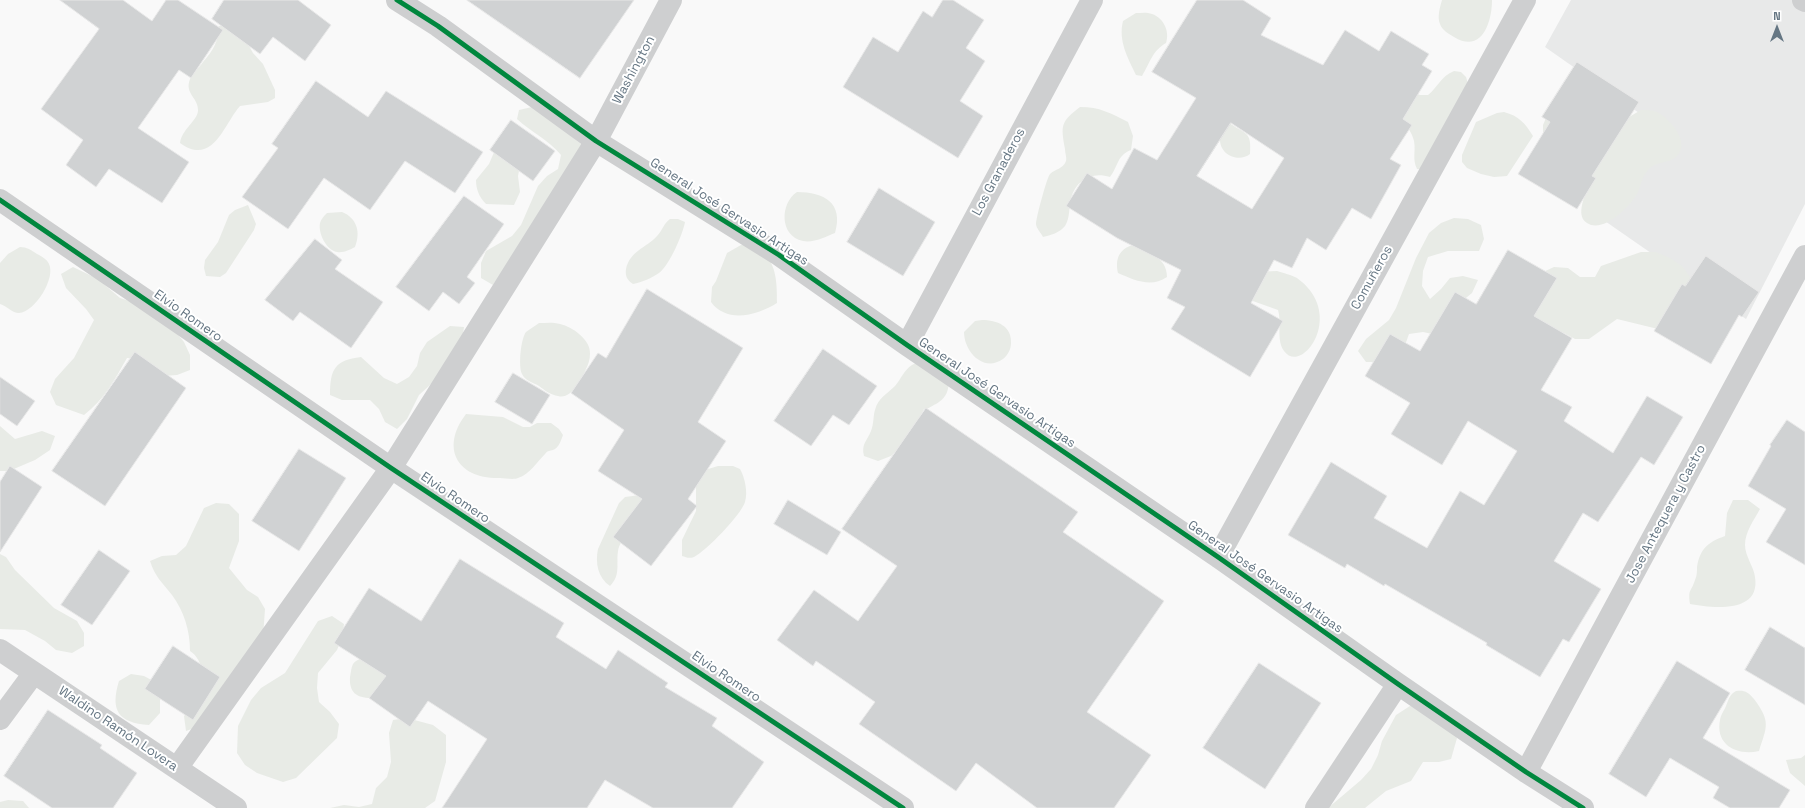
<!DOCTYPE html>
<meta charset="utf-8">
<style>
body{margin:0}
#map{position:relative;width:1805px;height:808px;overflow:hidden;background:#f9f9f9;font-family:"Space Grotesk",sans-serif}
canvas{display:block}
.north{position:absolute;left:1757px;top:8px;width:40px;height:40px;-webkit-text-stroke:3px #fff;paint-order:stroke;rotate:0deg;font-size:11px;font-weight:700;line-height:16px;text-align:center;color:#657683}
.north::after{content:'';display:block;margin:auto;width:14px;height:18px;background:#657683;clip-path:polygon(50% 0,100% 100%,50% 72%,0 100%)}
</style>
<div id="map">
<canvas width="1805" height="808"></canvas>
<div class="north">N</div>
</div>
<script>
const g = document.querySelector('canvas').getContext('2d');
g.lineJoin = 'round';
function paint(path, color) { g.fillStyle = color; g.fill(path, 'evenodd'); }
function strokePath(path, color, width, dash) { g.strokeStyle = color; g.lineWidth = width; g.lineCap = dash ? 'butt' : 'round'; g.setLineDash(dash || []); g.stroke(path); }
function label(font, color, halo, rows, align = 'center') {
  g.font = font + ' "Space Grotesk",sans-serif'; g.lineWidth = 4; g.setLineDash([]); g.textBaseline = 'middle'; g.strokeStyle = halo; g.fillStyle = color; for (const [text, x, y, turn = 0] of rows) {
    g.save(); g.translate(x, y); g.rotate((+turn || 0) * Math.PI / 180); g.textAlign = isNaN(turn) ? turn : align; if (halo) g.strokeText(text, 0, 0); g.fillText(text, 0, 0); g.restore();
  }
}
paint(new Path2D(`
 M1571,0H1805V204L1746,319L1602,219L1659,127L1545,47Z`), '#e8e9e9');
paint(new Path2D(`
 M1442,0H1492C1492,22 1482,54 1454,37C1449,34 1442,30 1440,24C1437,17 1440,7 1442,0Z
 M1136,13C1141,13 1147,12 1152,14C1164,18 1170,32 1166,43C1152,51 1150,63 1142,76L1136,75C1128,58 1118,41 1123,21Z
 M233,23L239,28L253,53L263,64L275,90V98L268,102L240,106C224,124 213,167 180,143C182,129 197,121 198,111C199,98 184,94 190,79C193,72 199,68 203,62C213,51 219,40 219,26Z
 M1454,71L1461,72L1466,77L1468,84L1424,170L1417,169C1412,159 1416,151 1414,141C1410,123 1390,110 1377,98L1400,87L1420,95H1428C1438,87 1441,76 1454,71Z
 M532,107L544,114L586,148L493,285L481,278V263L486,251L512,236L521,225L538,186L547,176L558,169L561,155C549,140 531,132 517,119L519,110Z
 M1080,107C1100,107 1110,113 1128,122L1133,136L1131,150C1117,155 1118,167 1110,177C1092,171 1076,180 1071,198C1069,206 1070,219 1065,226C1059,233 1051,235 1043,237C1041,233 1036,228 1036,224C1036,218 1047,177 1050,174C1055,169 1063,169 1066,161C1067,158 1065,153 1065,149C1061,126 1060,122 1080,107Z
 M1641,110C1646,110 1652,110 1657,112C1669,118 1691,142 1677,156C1669,164 1655,161 1648,170C1642,177 1641,185 1638,192C1631,206 1603,234 1587,223C1576,216 1584,200 1586,190L1543,138V125L1546,118L1609,141L1629,117Z
 M1504,112C1519,116 1525,123 1533,136L1507,176L1494,177L1481,174L1467,168L1462,162V155L1476,122L1497,113Z
 M1228,122C1245,135 1252,130 1250,154C1239,163 1220,155 1220,140C1221,134 1226,127 1228,122Z
 M495,150L522,155L518,176L520,192L514,205L486,204C479,197 476,189 476,180L489,164Z
 M797,192C824,192 844,203 835,233C825,237 814,243 803,241C779,236 780,203 797,192Z
 M248,205L256,224L254,230L226,273L220,277L206,276L204,268L205,260L218,242L229,215L235,210Z
 M342,212C357,218 361,232 355,247C349,250 344,253 337,252C326,250 318,233 320,223C321,219 324,216 327,213Z
 M1454,218L1468,219L1481,225L1484,239L1479,251H1448L1428,257L1423,271L1422,286L1430,299L1441,289L1450,278L1463,276L1478,280L1472,293L1450,311L1437,335L1423,332L1409,334L1404,348L1380,362H1366L1358,351L1366,339L1389,320L1396,308L1416,258L1429,233L1441,223Z
 M670,219H678L685,222C683,234 669,266 659,273C652,278 642,282 633,284C627,280 625,276 626,269C630,251 646,248 657,236C663,230 663,224 670,219Z
 M748,244C753,246 759,248 763,251C777,266 777,284 777,303C758,315 727,324 711,302L712,287L716,281L727,253L741,245Z
 M1133,245C1148,252 1167,257 1167,277C1151,288 1134,280 1118,273C1115,259 1119,249 1133,245Z
 M20,247C27,247 31,250 37,254C41,256 47,259 49,264C56,278 35,312 19,313C12,313 7,306 0,304V263L8,254Z
 M1641,252H1656L1670,258L1682,266L1690,277L1688,306L1658,329L1617,319L1589,339H1575L1564,333L1509,346L1541,273L1554,267L1568,268L1580,277H1595L1601,266Z
 M73,267L98,279L120,298L145,306L176,332L184,342L190,355V370L177,375L163,376L141,359L127,358C115,379 104,400 84,415L56,405L50,392L55,379L74,358L94,320L86,309L66,288L61,274Z
 M1277,271C1283,273 1292,275 1297,278C1347,314 1302,376 1284,351C1276,340 1282,323 1278,310L1236,295L1254,272Z
 M982,320C997,320 1012,326 1011,343C1011,349 1008,355 1003,359C983,373 964,351 964,332L975,321Z
 M539,323C546,323 553,322 560,324C573,327 591,340 590,354C590,360 588,365 586,369C582,379 571,400 558,396C551,395 544,390 539,386C534,383 524,380 522,374C518,366 521,338 526,332C530,329 535,326 539,323Z
 M450,326L464,327L462,342L451,366L419,395L407,419L397,429L385,422L379,409L370,400H342L330,395C330,369 335,360 361,357L384,378L397,384L409,377L417,366L420,353L427,342Z
 M931,363L949,376C949,389 948,397 936,404C931,406 929,409 924,409L908,441L891,456L878,461L864,456C861,444 867,441 871,431C874,424 873,416 875,410C878,398 887,394 895,386C901,379 904,370 912,365C917,362 925,363 931,363Z
 M466,414L503,417L523,427H530L537,423H551L559,429L563,435C561,440 559,448 553,450C550,451 548,450 545,454C537,462 530,474 518,478C513,480 505,478 500,478C457,479 440,448 466,414Z
 M0,426L15,439L42,431L55,436L50,450L35,460L9,471H0Z
 M718,466H733L740,469C745,478 748,492 745,502C741,515 706,551 694,557C689,559 686,557 682,556V540L696,511V481L705,470Z
 M640,495L647,499C642,510 636,522 629,532C625,538 619,543 618,551C616,564 621,575 610,586C598,578 595,563 598,549L619,503L625,497Z
 M1733,500H1748L1760,509C1754,520 1745,532 1745,545C1745,556 1754,567 1755,577C1761,614 1712,608 1690,604C1688,588 1691,593 1695,580C1697,576 1697,571 1697,567C1700,549 1708,542 1725,536L1727,513Z
 M216,503L229,504L239,514V541L229,568L247,590L258,597L265,609L263,637L200,726L186,731L184,716L202,695C202,679 205,661 190,651C190,631 184,611 172,595C162,582 155,577 150,561L162,556L176,555L186,546L204,508Z
 M0,554L6,557L15,570L54,608L77,621L84,633V646L72,653L56,650L45,641L25,630L0,629Z
 M332,616L344,624L342,638L337,650L318,673L317,688L319,702L330,712L339,724L337,738L296,778L283,782L257,773L245,765L237,753L238,726L251,700L261,688L285,673L318,621Z
 M366,655L392,673L371,698C356,698 349,692 350,677C351,672 351,668 353,664C356,660 362,658 366,655Z
 M131,674L144,676L157,683L160,697V713L149,725C118,723 110,710 119,681Z
 M1736,691C1745,690 1748,692 1754,699C1771,722 1767,726 1759,751C1737,756 1715,745 1720,720C1721,714 1724,711 1726,706C1729,699 1729,695 1736,691Z
 M1424,704L1447,720L1457,738L1451,759L1439,762H1423L1411,781L1386,791L1365,808H1328L1361,780L1371,769L1378,755L1382,741L1396,715L1410,706Z
 M407,718L433,725L446,735V762L435,801L425,808H330L344,805L359,807L372,804L376,788L387,777L391,762L389,733L393,720Z
 M1805,755V786L1790,773L1786,760L1801,758Z
 M8,800L23,801L29,808H0V802Z`), '#e8ebe6');
const building = new Path2D(`
 M60,0H123L152,21L166,0H178L223,30L191,78L179,70L138,128L189,162L162,203L109,169L96,187L66,165L83,140L41,109L99,29Z
 M224,0H298L331,25L305,61L273,37L260,54L212,19Z
 M467,0H634L580,78Z
 M943,0H953L984,20L966,48L985,61L960,101L983,116L958,158L843,87L873,37L898,52L923,11L932,17Z
 M1197,0H1243L1271,18L1261,35L1323,65L1345,30L1379,51L1391,31L1429,54L1422,65L1432,71L1403,119L1412,125L1390,159L1401,165L1371,219L1352,208L1326,250L1307,238L1292,268L1274,260L1251,303L1283,321L1250,377L1171,329L1185,307L1167,298L1181,270L1117,238L1066,206L1087,173L1112,189L1134,148L1157,160L1196,98L1152,72ZM1231,123L1284,158L1252,209L1197,176Z
 M1577,62L1639,102L1592,176L1596,178L1577,209L1518,174L1550,122L1542,117Z
 M316,81L368,117L386,91L483,152L455,193L405,161L370,210L324,178L288,229L242,197L278,148L272,144Z
 M511,120L555,151L533,181L490,150Z
 M879,188L935,222L903,276L847,242Z
 M464,196L504,224L467,277L475,283L459,304L443,292L429,311L396,287Z
 M315,239L342,260L335,269L383,302L351,348L300,312L293,321L265,300Z
 M1508,250L1557,278L1534,316L1572,338L1541,390L1572,407L1564,421L1613,453L1647,396L1683,417L1654,465L1641,457L1598,522L1583,513L1554,561L1601,589L1569,642L1563,639L1540,677L1486,645L1487,643L1385,584L1384,586L1347,564L1345,568L1288,535L1331,462L1387,496L1374,518L1427,548L1460,491L1484,505L1517,451L1468,421L1442,465L1391,434L1410,403L1365,376L1390,334L1420,351L1455,292L1476,304Z
 M1706,256L1759,292L1742,317L1739,315L1711,364L1654,331L1682,284L1685,286Z
 M647,289L743,348L698,422L726,441L688,499L697,506L651,566L613,537L642,499L598,471L624,430L571,393L598,353L606,358Z
 M823,349L877,386L849,425L833,415L811,446L774,421Z
 M135,352L186,388L105,506L52,471Z
 M513,373L550,395L532,424L495,402Z
 M0,377L35,401L17,426L0,414Z
 M926,408L1078,512L1063,532L1164,601L1087,712L1151,755L1114,808H1037L976,763L956,791L859,724L875,702L816,661L813,666L777,640L814,590L858,621L897,566L842,529Z
 M1787,420L1805,432V565L1766,542L1786,509L1748,486L1771,446L1770,445Z
 M299,449L346,478L299,551L252,521Z
 M10,466L42,487L0,552V482Z
 M788,500L841,532L827,555L774,524Z
 M99,550L130,571L92,625L61,605Z
 M460,559L564,623L556,637L606,669L618,650L668,683L665,687L717,718L712,726L764,762L732,808H653L605,780L587,808H442L487,739L428,701L410,727L369,698L386,676L334,643L369,588L421,621Z
 M1770,627L1805,648V705L1745,670Z
 M173,646L220,677L193,720L145,689Z
 M1677,661L1730,693L1703,738L1790,790L1779,808H1730L1713,798L1719,787L1670,758L1646,797L1609,774Z
 M1259,663L1321,703L1265,789L1203,748Z
 M48,710L102,745L100,748L137,773L113,808H52L4,776Z`);
paint(building, '#d0d2d3');
strokePath(building, '#e8e8e8', 1);
strokePath(new Path2D(`
 M397,0L438,26L596,141L779,255L907,345L1218,557L1398,684L1526,772L1583,808
 M1803,0L1805,1
 M0,200L391,468L903,808
 M907,345L1092,0
 M1218,557L1525,0
 M0,650L236,808
 M0,719L34,673
 M177,768L391,468L596,141L671,0
 M1526,772L1805,256
 M1316,808L1398,684`), '#cecfd0', 22);
strokePath(new Path2D(`
 M397,0L438,26L596,141L779,255L907,345L1218,557L1398,684L1526,772L1583,808
 M0,200L391,468L903,808`), '#00873e', 5);
label('13px', '#657683', '#fff', [
 ["Washington",634,70,-62],
 ["Los Granaderos",999,172,-62],
 ["General José Gervasio Artigas",729,212,33],
 ["Comuñeros",1372,278,-61],
 ["Elvio Romero",188,316,35],
 ["General José Gervasio Artigas",997,393,34],
 ["Elvio Romero",455,498,34],
 ["Jose Antequera y Castro",1666,514,-62],
 ["General José Gervasio Artigas",1265,577,35],
 ["Elvio Romero",726,677,34],
 ["Waldino Ramón Lovera",118,729,34]
]);
</script>
